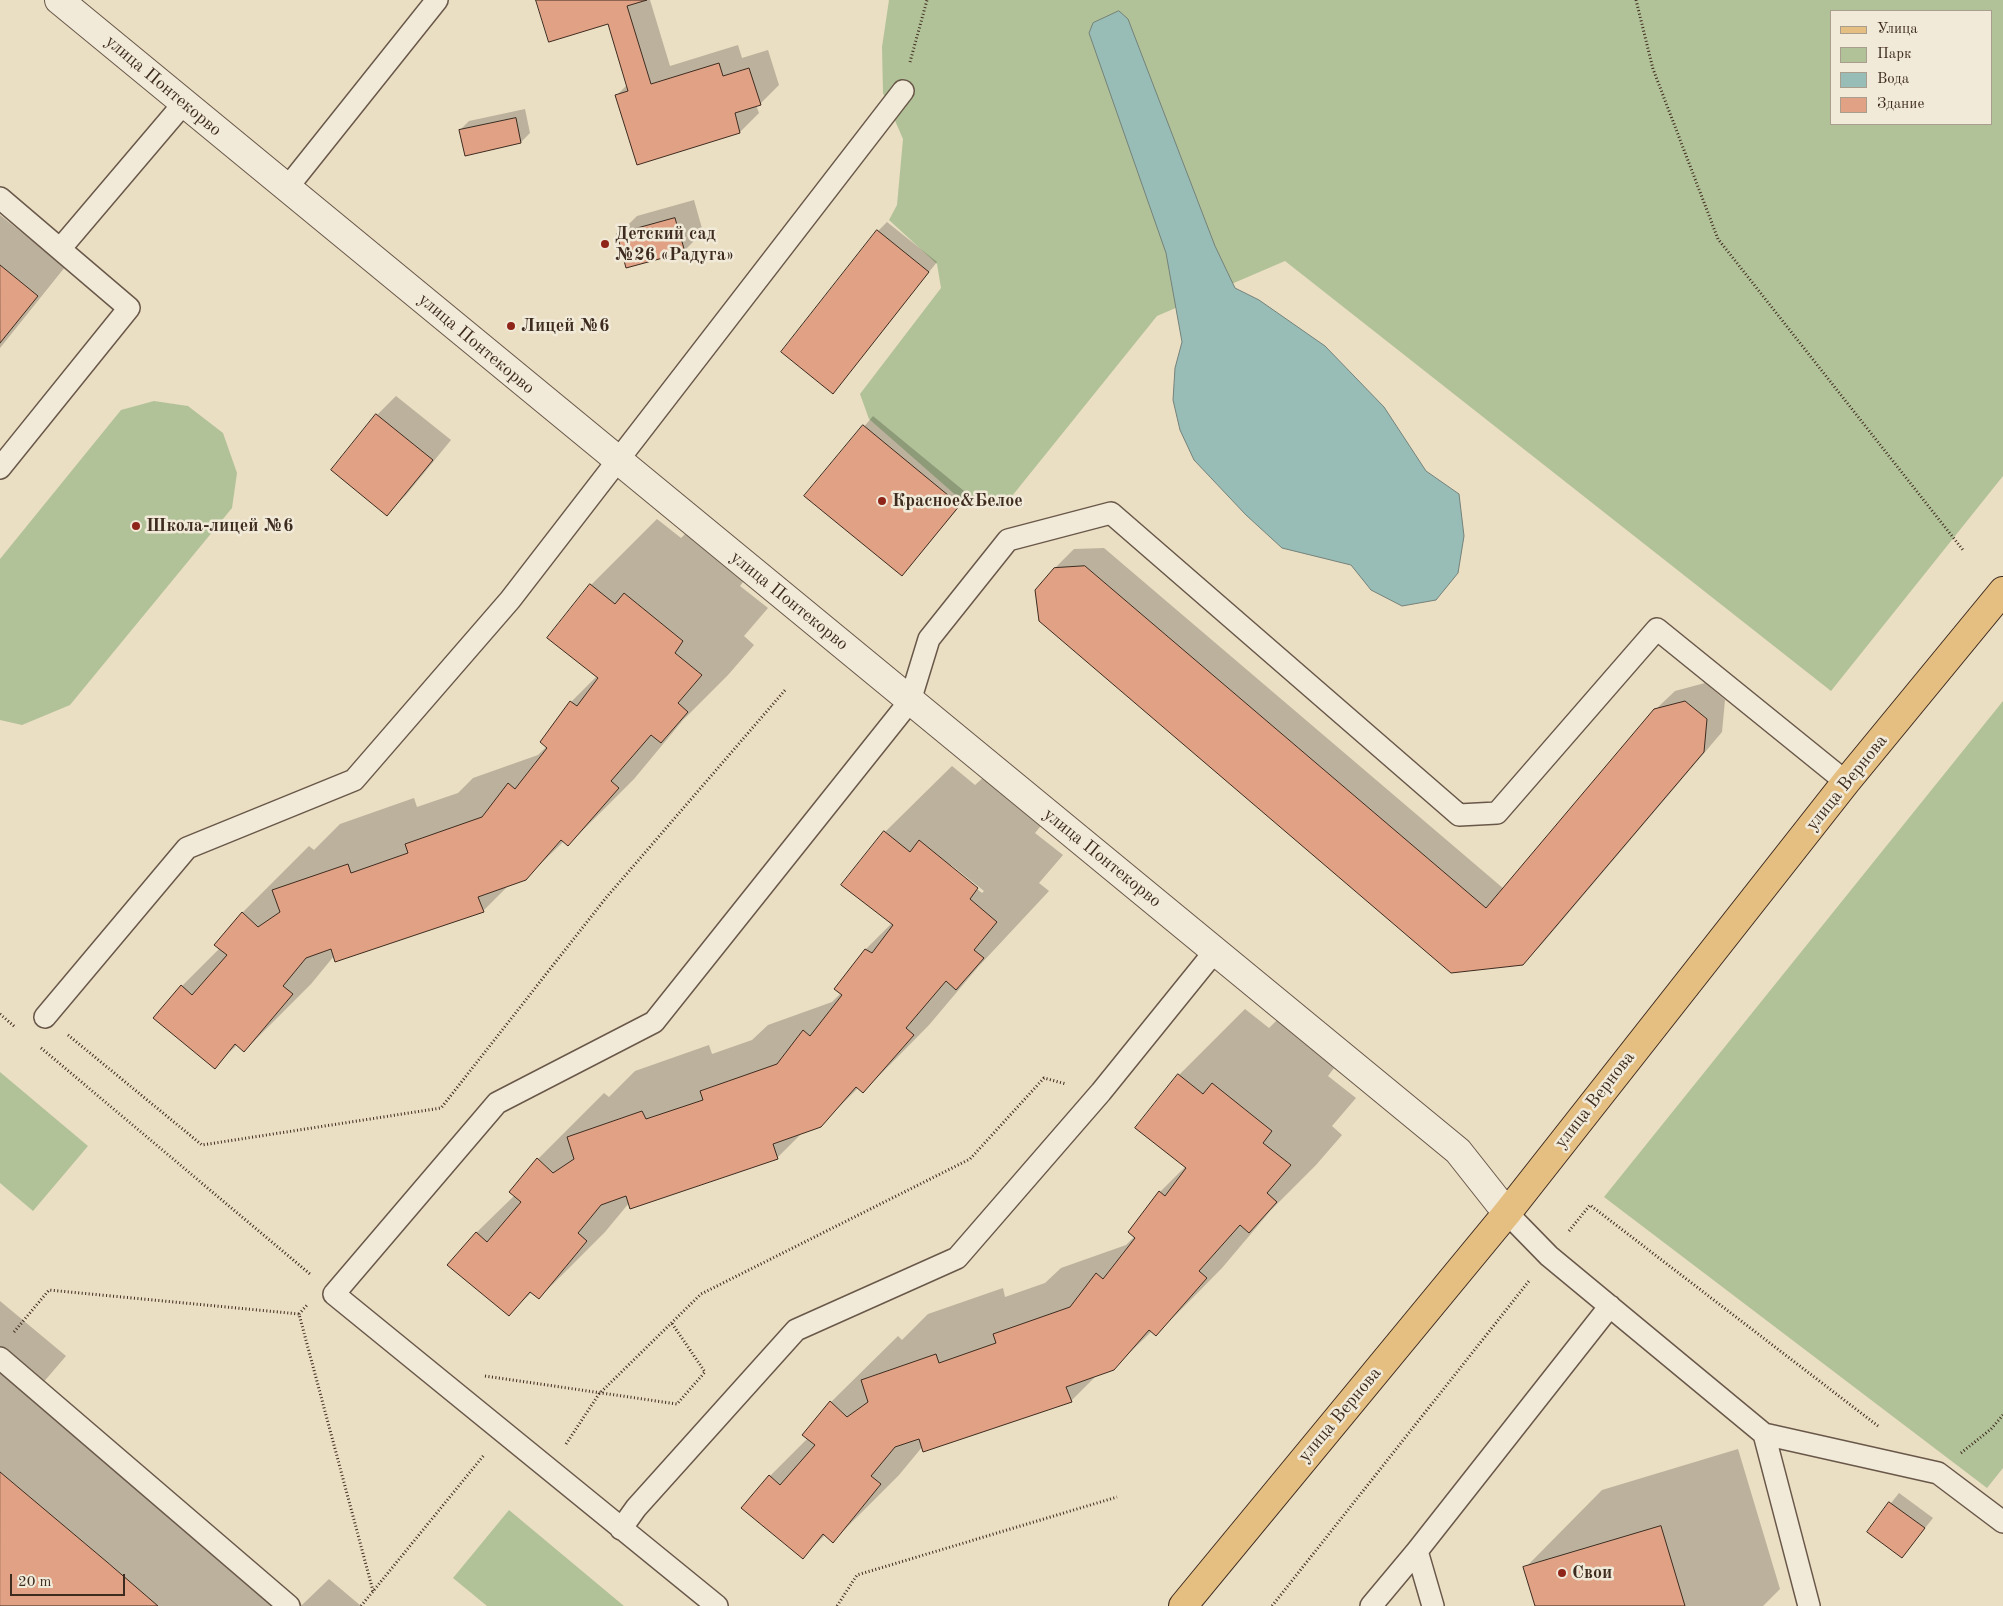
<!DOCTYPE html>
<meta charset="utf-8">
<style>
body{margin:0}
#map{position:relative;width:2003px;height:1606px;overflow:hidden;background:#eadec3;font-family:"Old Standard TT",serif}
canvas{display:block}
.legend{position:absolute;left:1830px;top:10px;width:162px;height:115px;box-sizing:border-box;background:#f1ead8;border:1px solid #a99e8e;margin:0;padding:6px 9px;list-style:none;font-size:15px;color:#3e2b20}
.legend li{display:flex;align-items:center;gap:10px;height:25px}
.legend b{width:25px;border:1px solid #a99e8e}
.scale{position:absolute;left:10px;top:1574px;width:115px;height:22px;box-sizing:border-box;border:2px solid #3e2b20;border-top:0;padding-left:6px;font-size:15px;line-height:18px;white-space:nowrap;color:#3e2b20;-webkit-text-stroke:4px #f1ead8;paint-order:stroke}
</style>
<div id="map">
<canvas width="2003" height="1606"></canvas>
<ul class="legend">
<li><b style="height:6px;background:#e5bf82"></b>Улица</li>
<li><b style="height:14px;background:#b2c298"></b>Парк</li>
<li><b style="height:14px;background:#98bcb6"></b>Вода</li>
<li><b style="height:14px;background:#e0a184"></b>Здание</li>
</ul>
<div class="scale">20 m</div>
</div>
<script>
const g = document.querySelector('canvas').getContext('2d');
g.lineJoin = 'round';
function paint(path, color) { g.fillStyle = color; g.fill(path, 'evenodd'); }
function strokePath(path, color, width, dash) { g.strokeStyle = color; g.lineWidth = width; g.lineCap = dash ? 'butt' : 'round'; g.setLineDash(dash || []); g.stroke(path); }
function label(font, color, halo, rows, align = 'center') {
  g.font = font + ' "Old Standard TT",serif'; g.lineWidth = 5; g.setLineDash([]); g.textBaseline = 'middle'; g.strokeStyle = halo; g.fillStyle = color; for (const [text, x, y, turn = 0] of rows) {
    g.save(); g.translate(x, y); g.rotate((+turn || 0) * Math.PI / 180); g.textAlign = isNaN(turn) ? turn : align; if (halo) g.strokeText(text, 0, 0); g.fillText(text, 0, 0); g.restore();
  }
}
paint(new Path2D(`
 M889,0H2003V476L1831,691L1285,261L1157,316L1008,501L986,505H967L869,419L860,394L941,288L937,264L889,220L897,205L903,139L883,93L882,47ZM1832,11H1992V124H1832Z
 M154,401L188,406L223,433L237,473L232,508L70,705L22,725L0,720V559L121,410Z
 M2003,701V1468L1987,1488L1604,1197Z
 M0,1072L88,1146L33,1211L0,1183Z
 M509,1510L624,1606H487L453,1578Z`), '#b2c298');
const water = new Path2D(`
 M1119,11L1128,19L1215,246L1235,288L1259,300L1325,346L1384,407L1426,471L1459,494L1464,536L1458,573L1436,600L1402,606L1371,590L1351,565L1282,548L1246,515L1194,460L1180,430L1173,400L1175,368L1182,342L1166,253L1089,33L1093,23Z`);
paint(water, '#98bcb6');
strokePath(water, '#74827a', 1);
paint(new Path2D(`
 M537,0H650L670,66L738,45L742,58L768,50L779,85L760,104L756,105L759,113L740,132L638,164L616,96L628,84L608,22Z
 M525,109L530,133L521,142L466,154L460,130L469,121Z
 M694,200L703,232L684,251L618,235L637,216Z
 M0,215L65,267L0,348Z
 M887,222L937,262L833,392L878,231Z
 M396,396L451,440L406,495L387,514L377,415Z
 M873,416L969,495L902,575L806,496Z
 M657,519L681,538L691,528L749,574L740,586L768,608L744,636L754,645L728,675L683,720L634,779L568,845L564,841L525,879L509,885L483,911L334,956L311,984L244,1051L237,1045L214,1067L182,986L220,948L216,945L243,912L309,846L314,850L340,824L414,798L417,807L458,793L473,778L538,755L547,746L571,702L597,676L591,585Z
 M1104,548L1504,889L1655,710L1675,691L1705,683L1725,700L1722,732L1542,944L1523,964L1055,568L1074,549Z
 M952,766L975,785L986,775L1044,822L1035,833L1063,855L1039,883L1049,891L978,967L929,1025L863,1092L858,1088L820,1126L803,1132L778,1157L631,1208L629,1203L605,1232L539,1298L532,1292L509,1314L476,1233L515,1195L538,1159L604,1093L609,1097L635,1071L709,1045L712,1054L752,1040L768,1025L832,1002L841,993L836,989L866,949L892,923L843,885L885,832ZM951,865L984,891L982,893L951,868Z
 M1245,1009L1269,1028L1279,1018L1337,1064L1328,1076L1356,1098L1332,1126L1342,1135L1316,1165L1271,1210L1222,1268L1156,1335L1152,1331L1113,1369L1097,1375L1071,1401L923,1446L899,1475L833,1541L825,1535L803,1557L770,1476L808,1438L804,1435L831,1402L898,1336L902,1340L928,1314L1003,1288L1005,1297L1045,1283L1061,1268L1126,1245L1135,1236L1160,1192L1186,1166L1179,1075Z
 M0,1301L66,1356L41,1385L302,1605L329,1579L361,1606H0Z
 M1738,1449L1780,1589L1763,1606H1536L1525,1568L1602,1490Z
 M1899,1493L1933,1518L1902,1557L1868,1532Z`), '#0003');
const building = new Path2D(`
 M536,0H647L627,6L651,84L719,63L723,76L749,68L761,105L735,113L740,133L637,165L615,95L628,91L608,24L549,42Z
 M516,118L521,143L465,156L459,130Z
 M675,218L685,252L626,268L617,234Z
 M877,230L929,272L833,394L781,352Z
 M0,265L38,296L0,343Z
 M376,414L433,460L387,516L331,470Z
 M863,425L960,505L902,576L804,496Z
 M1085,566L1486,908L1654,709L1685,701L1707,719L1704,752L1523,965L1451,973L1039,621L1035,590L1054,568Z
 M590,584L615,604L624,593L683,641L675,653L702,675L678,703L688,712L661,743L651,735L611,781L619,788L568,846L561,840L526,880L478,897L484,912L335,962L331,949L306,958L283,986L293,994L244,1052L235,1044L215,1069L153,1018L181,985L192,995L227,955L214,945L242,912L258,927L280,912L272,890L348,864L351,873L408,853L405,844L482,817L508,783L515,789L547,748L540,742L570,701L577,706L598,678L547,638Z
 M884,831L910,852L919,840L978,888L970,899L997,922L974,950L984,958L956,990L946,981L906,1028L914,1035L863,1093L856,1087L821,1127L773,1144L778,1159L630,1209L626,1196L601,1205L578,1233L587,1241L539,1299L530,1292L509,1316L447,1265L476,1232L487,1242L521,1202L509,1192L537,1158L553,1173L574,1159L567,1137L642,1111L646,1119L703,1100L700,1091L777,1064L803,1030L810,1036L842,995L834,989L865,949L872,953L893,925L841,885Z
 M1178,1074L1203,1094L1212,1083L1272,1131L1263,1143L1291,1165L1267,1193L1277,1202L1249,1233L1240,1225L1199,1271L1207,1278L1156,1336L1149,1330L1114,1370L1066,1387L1072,1402L923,1452L919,1439L895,1447L871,1476L881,1484L833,1543L823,1534L803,1559L741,1508L769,1475L780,1485L815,1445L802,1435L830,1401L847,1417L868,1402L861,1380L936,1354L939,1363L996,1343L993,1334L1070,1307L1096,1273L1103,1279L1135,1238L1128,1232L1159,1191L1165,1196L1186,1168L1135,1128Z
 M0,1472L107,1562L158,1606H0Z
 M1889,1502L1925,1528L1902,1558L1867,1532Z
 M1661,1526L1685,1606H1535L1523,1567Z`);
paint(building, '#e0a184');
strokePath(building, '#3e2b20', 1);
const service = new Path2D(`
 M287,188L437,0
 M0,198L129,308L0,468
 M60,249L184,103
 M45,1017L187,848L354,780L510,600L903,91
 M1507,1213L1549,1256L1764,1434L1938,1473L2003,1522
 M0,1358L289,1606
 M1764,1434L1809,1606
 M621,1529L636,1508L796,1330L957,1258L1101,1092L1215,951
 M717,1606L334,1294L497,1103L654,1022L910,701L929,639L1008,540L1111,513L1459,815L1497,813L1657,629L1846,782
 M1371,1606L1417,1551
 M1433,1606L1417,1551L1610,1306`);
const minor = new Path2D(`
 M59,0L1458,1151L1507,1213`);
const primary = new Path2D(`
 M1183,1606L1507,1213L1846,782L2003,591`);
strokePath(service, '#695849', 24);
strokePath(minor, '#695849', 30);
strokePath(primary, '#3e2b20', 30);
strokePath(new Path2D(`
 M1636,0L1653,69L1718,239L1963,550
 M910,62L927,0
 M0,1014L15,1027
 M68,1035L202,1145L441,1108L605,899L786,689
 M41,1048L310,1274
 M1569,1231L1590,1205L1878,1426
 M299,1314L307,1305
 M14,1332L49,1290L299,1314L373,1591
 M485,1376L677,1404L705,1372L671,1322
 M566,1444L599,1394L701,1294L970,1159L1044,1078L1066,1084
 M1961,1453L1991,1429L2003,1415
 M361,1606L484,1455
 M837,1606L857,1575L1117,1497
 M1272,1606L1529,1281`), '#3e2b20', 3, [1, 2.5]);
strokePath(service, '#f1ead8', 21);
strokePath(minor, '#f1ead8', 28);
strokePath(primary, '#e5bf82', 28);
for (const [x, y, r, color] of [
 [605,244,5,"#8f2418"],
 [511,326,5,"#8f2418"],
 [882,501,5,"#8f2418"],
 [136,526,5,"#8f2418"],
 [1562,1573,5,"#8f2418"]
]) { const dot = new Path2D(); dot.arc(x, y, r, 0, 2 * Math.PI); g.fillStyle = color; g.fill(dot); strokePath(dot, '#f1ead8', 2); }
label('18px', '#3e2b20', '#f1ead8', [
 ["улица Понтекорво",163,86,40],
 ["улица Понтекорво",476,344,40],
 ["улица Понтекорво",789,601,39],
 ["улица Вернова",1847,783,-51],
 ["улица Понтекорво",1102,858,39],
 ["улица Вернова",1595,1100,-52],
 ["улица Вернова",1340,1415,-50]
]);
label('bold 18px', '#3e2b20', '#f1ead8', [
 ["Детский сад",615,234],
 ["№26 «Радуга»",615,255],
 ["Лицей №6",521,326],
 ["Красное&Белое",892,501],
 ["Школа-лицей №6",146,526],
 ["Свои",1572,1573]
], 'left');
</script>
